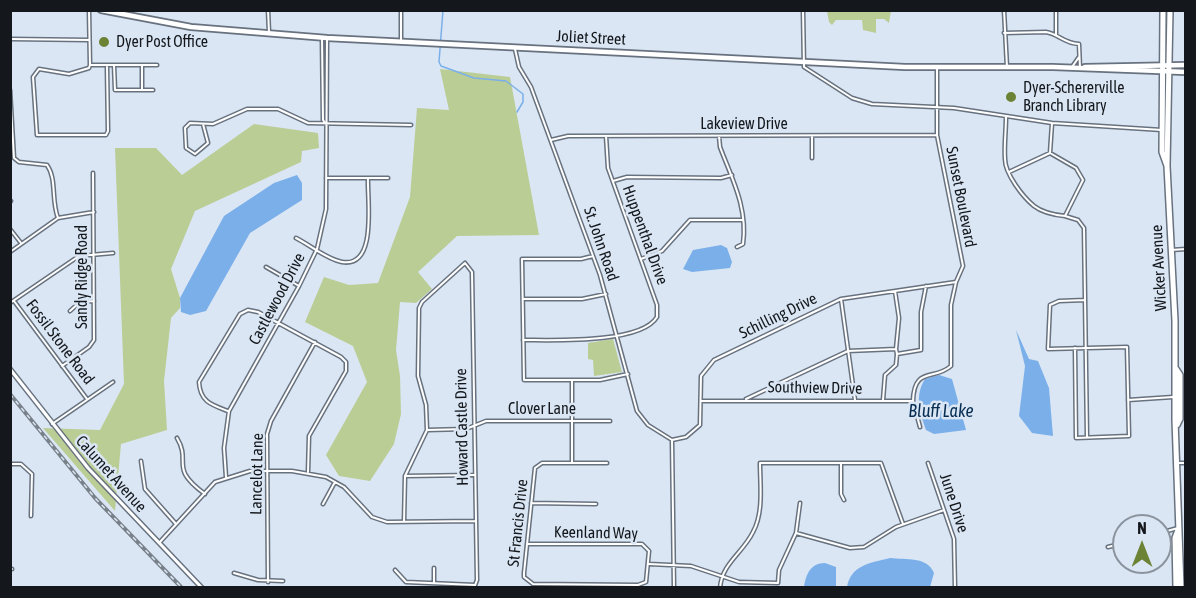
<!DOCTYPE html>
<style>
body{margin:0}
#map{position:relative;width:1196px;height:598px;overflow:hidden;background:#dae6f4;font-family:"Asap Condensed",sans-serif}
canvas{display:block}
.frame{position:absolute;inset:0;border:12px solid #14181d;pointer-events:none}
.north{position:absolute;left:1112px;top:514px;width:60px;height:60px;box-sizing:border-box;background:#dae6f4;border:2px solid #8b949e;border-radius:50%;rotate:0deg;font-size:16px;font-weight:700;line-height:24px;text-align:center;color:#14181d}
.north::after{content:'';display:block;margin:auto;width:21px;height:27px;background:#6c8335;clip-path:polygon(50% 0,100% 100%,50% 72%,0 100%)}
</style>
<div id="map">
<canvas width="1196" height="598"></canvas>
<div class="frame"></div>
<div class="north">N</div>
</div>
<script>
const g = document.querySelector('canvas').getContext('2d');
g.lineJoin = 'round';
function paint(path, color) { g.fillStyle = color; g.fill(path, 'evenodd'); }
function strokePath(path, color, width, dash) { g.strokeStyle = color; g.lineWidth = width; g.lineCap = dash ? 'butt' : 'round'; g.setLineDash(dash || []); g.stroke(path); }
function label(font, color, halo, rows, align = 'center') {
  g.font = font + ' "Asap Condensed",sans-serif'; g.lineWidth = 5; g.setLineDash([]); g.textBaseline = 'middle'; g.strokeStyle = halo; g.fillStyle = color; for (const [text, x, y, turn = 0] of rows) {
    g.save(); g.translate(x, y); g.rotate((+turn || 0) * Math.PI / 180); g.textAlign = isNaN(turn) ? turn : align; if (halo) g.strokeText(text, 0, 0); g.fillText(text, 0, 0); g.restore();
  }
}
paint(new Path2D(`
 M827,11V10L891,11L889,23L884,19H876V33L863,30L862,20H836L832,25L829,22Z
 M440,69L510,77L539,235L457,236L418,272L432,289L416,303L400,302L396,350L400,376L401,414L394,444L370,481L339,476L326,455L367,382L353,346L305,322L324,277L349,285L378,283L410,197L417,108L449,110Z
 M254,124L318,133L319,148L302,151L301,162L195,211L171,269L180,298V308L171,318L164,381L167,430L121,444L115,511L43,428L100,430L124,384L115,148H156L182,175Z
 M613,339L622,372L594,376L593,360L588,359V343Z`), '#bacd95');
paint(new Path2D(`
 M297,175L302,183V200L250,233L206,311L190,315L181,312L180,298L224,216L274,183Z
 M721,245L727,248L732,262L730,268L692,272L683,269L693,250Z
 M1016,330L1029,359L1038,361L1049,388L1053,436L1032,433L1019,416L1025,366Z
 M939,375L952,379L966,430L934,434L926,430C920,412 914,397 925,379Z
 M890,558C906,560 927,556 934,573L930,587H847C851,565 870,563 890,558Z
 M825,563L836,567V587H804C806,575 810,563 825,563Z`), '#7bafe9');
strokePath(new Path2D(`
 M443,10L439,62L441,66L474,78L506,81L523,94V102L517,112`), '#7bafe9', 1.5);
const street = new Path2D(`
 M89,10L90,65
 M268,10L269,32
 M401,10V41
 M803,10L804,67L852,98L872,104L954,108L1052,123L1162,130
 M1004,10L1007,67
 M1004,33L1046,32C1059,34 1063,43 1079,44L1080,68
 M1056,35V10
 M322,38L323,120L326,124
 M10,39L89,40
 M515,49L519,67L531,87L600,275L637,411L648,425L672,440
 M114,65L115,90H153
 M142,66V90
 M107,67L108,131L106,135H37L33,77L39,69L69,74L89,68L90,65H157
 M1072,67L1079,57
 M10,90L14,158L19,162L47,165C57,179 51,200 58,218
 M1006,117C1006,131 1004,145 1005,159C1005,174 1023,197 1034,206C1043,213 1055,215 1065,216L1083,180L1076,168L1050,153L1009,172
 M203,124L208,143L195,154L186,148L185,128L190,123L213,124L247,109H278L308,123L411,125
 M719,136L720,147C732,179 748,208 743,244L737,247
 M812,137V158
 M551,140L568,136L937,135
 M1050,153L1052,123
 M326,178H388
 M613,181L627,177L721,178L732,175
 M10,202L11,201
 M1065,216L1078,220L1084,228L1087,437
 M10,229L21,243
 M296,238C310,245 326,259 342,262C378,268 367,200 368,178
 M1171,250L1186,249
 M10,252L58,218L94,212
 M593,256L581,259H522L524,380H600L628,374
 M641,259L662,251L690,220H743
 M266,267L299,286
 M895,291L899,318L896,349
 M523,299H582L606,294
 M841,299L855,400
 M14,301L87,399
 M10,303L79,256L113,253
 M70,311L80,302L94,301
 M523,340C552,340 641,344 657,317V305L608,168L606,136
 M1075,348L1076,438L1129,436L1127,347L1048,349L1050,305L1059,301L1085,300
 M62,366L89,347L94,340L93,173
 M572,381V462
 M746,399L848,351L896,349L897,354L921,350V312L926,286
 M883,400L885,375L896,365L897,354
 M1128,400L1173,397
 M702,401H913C914,366 934,381 951,366V305L956,282L963,266L937,135V68
 M913,401L920,427
 M228,411C212,405 200,402 199,382L240,314L248,310L258,312L341,357L346,362V371L309,436L308,472
 M52,424L113,382
 M427,430L466,429L486,421H610
 M177,438C192,463 168,467 205,494
 M672,440L686,437L700,425L701,376L714,360L841,299L956,282
 M672,440L674,588
 M141,461L145,489L176,524
 M841,463V494L844,500
 M928,463L954,539L955,588
 M1177,463H1186
 M10,464H21L32,474L31,516
 M405,476L474,475
 M226,477L224,448L229,411L299,286L317,249L326,209L327,38
 M531,503L596,504
 M323,504L335,482
 M404,522L405,476L427,430L426,405L418,376L419,308L422,302L465,263L472,272L477,580L474,588
 M796,533L850,548L864,547L896,527L944,510
 M1160,533L1178,528
 M159,543L215,482L250,471H292L326,477L344,487L372,517L387,522L476,521
 M527,544H642L649,551L646,582L638,585L533,584L524,577V573L535,468L542,463H607
 M1108,547L1124,543
 M649,564L691,566L739,582L778,583L779,570L796,533L800,503
 M10,569H12
 M395,570L406,582L475,585
 M234,573L258,580L283,581
 M268,582L267,434L271,421L315,342
 M434,583V568
 M720,588C722,563 743,553 753,532C764,512 760,485 760,463H881L903,524`);
const secondary = new Path2D(`
 M10,369L88,468L202,588`);
const primary = new Path2D(`
 M101,10L191,27L327,38L905,67H1053L1186,72
 M1085,67L1186,65`);
const highway = new Path2D(`
 M1163,10L1162,152L1167,166
 M1170,10L1167,166L1175,321V420L1181,588
 M1176,369L1180,375V419L1177,425
 M1176,588L1175,538L1178,530`);
strokePath(street, '#68727f', 5);
strokePath(secondary, '#68727f', 6);
strokePath(primary, '#68727f', 8);
strokePath(highway, '#68727f', 8);
strokePath(street, '#fff', 2);
strokePath(secondary, '#fff', 3);
strokePath(primary, '#fff', 4.5);
strokePath(highway, '#fff', 5);
const rail = new Path2D(`
 M10,394L95,498L182,588`);
strokePath(rail, '#78808a', 4);
strokePath(rail, '#dae6f4', 1.5, [4.5]);
for (const [x, y, r, color] of [
 [104,42,6,"#6c8335"],
 [1011,97,6,"#6c8335"]
]) { const dot = new Path2D(); dot.arc(x, y, r, 0, 2 * Math.PI); g.fillStyle = color; g.fill(dot); strokePath(dot, '#dae6f4', 2); }
label('16px', '#14181d', '#dae6f4', [
 ["Joliet Street",591,38,3],
 ["Lakeview Drive",744,124],
 ["Sunset Boulevard",961,197,79],
 ["Huppenthal Drive",645,235,70],
 ["St. John Road",601,244,71],
 ["Wicker Avenue",1159,268,-93],
 ["Sandy Ridge Road",82,277,-90],
 ["Castlewood Drive",277,299,-62],
 ["Schilling Drive",778,316,-26],
 ["Fossil Stone Road",60,342,53],
 ["Southview Drive",815,388,1],
 ["Clover Lane",542,409],
 ["Howard Castle Drive",462,427,-91],
 ["Calumet Avenue",111,474,48],
 ["Lancelot Lane",257,474,-89],
 ["June Drive",954,503,72],
 ["St Francis Drive",518,523,-84],
 ["Keenland Way",596,533,1]
]);
label('16px', '#14181d', '#dae6f4', [
 ["Dyer Post Office",116,42],
 ["Dyer-Schererville",1023,88],
 ["Branch Library",1023,106]
], 'left');
label('italic 18px', '#072d52', '#dae6f4', [
 ["Bluff Lake",941,411]
]);
</script>
